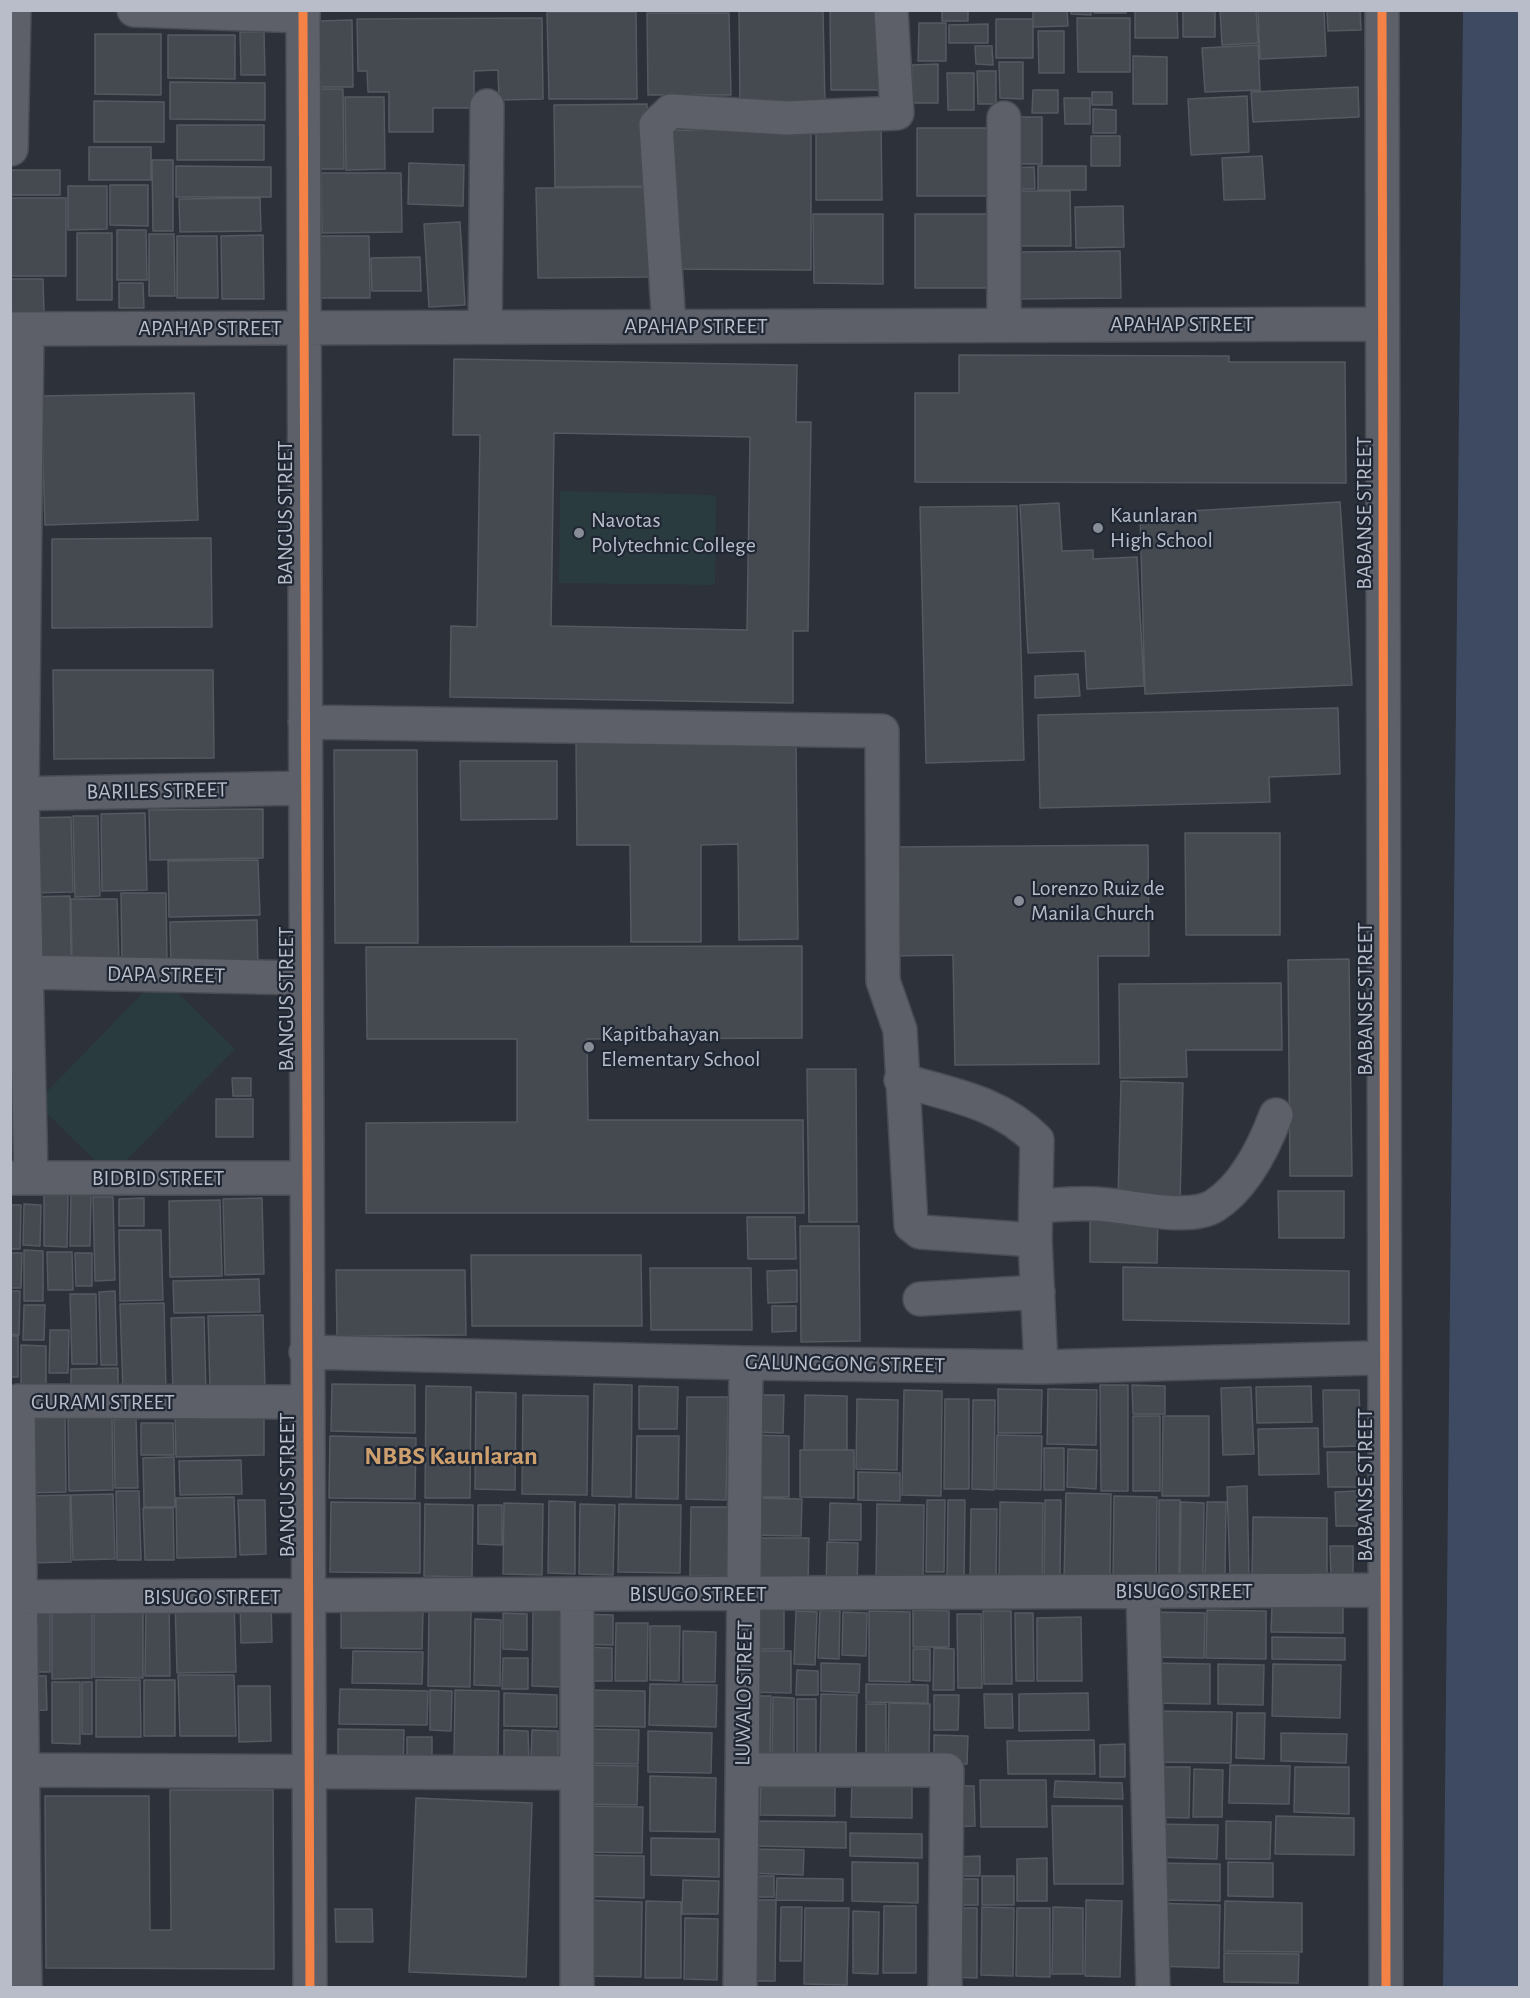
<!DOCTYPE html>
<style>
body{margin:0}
#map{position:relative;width:1530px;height:1998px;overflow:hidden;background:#2d313a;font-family:"Alegreya Sans",sans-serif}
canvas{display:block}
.frame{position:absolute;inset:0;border:12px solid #b8bdc9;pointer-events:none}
</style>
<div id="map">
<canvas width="1530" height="1998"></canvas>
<div class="frame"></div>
</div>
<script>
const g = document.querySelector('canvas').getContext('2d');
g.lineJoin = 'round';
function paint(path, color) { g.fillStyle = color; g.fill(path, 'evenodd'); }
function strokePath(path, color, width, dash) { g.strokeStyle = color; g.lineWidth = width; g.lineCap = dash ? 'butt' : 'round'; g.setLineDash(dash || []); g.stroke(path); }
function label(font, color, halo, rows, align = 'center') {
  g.font = font + ' "Alegreya Sans",sans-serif'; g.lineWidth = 4.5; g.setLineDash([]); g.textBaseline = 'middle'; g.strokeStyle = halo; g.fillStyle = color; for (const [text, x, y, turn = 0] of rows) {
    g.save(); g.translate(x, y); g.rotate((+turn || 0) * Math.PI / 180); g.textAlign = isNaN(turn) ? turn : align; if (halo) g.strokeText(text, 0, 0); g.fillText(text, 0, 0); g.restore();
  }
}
paint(new Path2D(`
 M560,491L716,495L715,585L559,583Z
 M160,975L235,1049L111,1176L36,1103Z`), '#2a3b3f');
paint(new Path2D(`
 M1519,10L1520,1987L1443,1988L1463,11Z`), '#3d4a62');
const building = new Path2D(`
 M739,10H823L825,104L740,105Z
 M830,10H882L884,90H831Z
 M942,10H968V21H942Z
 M1033,10H1067L1068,26L1033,27Z
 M1071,10H1091V15L1071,14Z
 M1094,10H1126V13H1094Z
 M1135,10H1177L1178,38H1135Z
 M1183,10H1215V37H1183Z
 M1220,10H1256L1258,43L1222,45Z
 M1258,10H1324L1326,56L1260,59Z
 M1327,10H1360L1361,30L1328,31Z
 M547,12H636L637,99H549Z
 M647,13H729L731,95H648Z
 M542,18L543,99L499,100L498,70L474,71V108H433V132H389V92H368L367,71H358L357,19Z
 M1077,18H1130V72H1078Z
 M996,19H1033V58H996Z
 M352,20L353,87H319V21Z
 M919,23H946V61H918Z
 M988,24V43H949V25Z
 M1038,31H1064V73H1039Z
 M240,32H264L265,75H241Z
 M95,34H161V95L95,94Z
 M168,35H235V79L168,78Z
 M1258,45L1260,90L1205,92L1202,48Z
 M975,46H992L993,65L976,64Z
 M1133,56L1167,57V104H1133Z
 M999,62H1023V99L1000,98Z
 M938,64V103H913L912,65Z
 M977,71H996V104H978Z
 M947,73H974V110H948Z
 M170,82L265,83V120L170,119Z
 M1358,87L1359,117L1253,122L1251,92Z
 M315,89H343L344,169H316Z
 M1033,90H1058V113H1032Z
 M1092,92H1112V105H1092Z
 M1247,96L1249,152L1191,155L1188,99Z
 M345,97H384L385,169L346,170Z
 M1064,98H1090V124H1065Z
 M94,101L164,102V142H94Z
 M647,104L648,186L555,187L554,105Z
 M1093,109L1116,110V133H1093Z
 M1010,117H1042V164H1010Z
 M816,122L881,123L882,200H816Z
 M177,125H264V160H177Z
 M917,128H995V196H917Z
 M666,130L811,131V270L666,269Z
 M1091,136H1120V166H1091Z
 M89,147H151V180H89Z
 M1262,156L1265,199L1224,200L1222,158Z
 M152,160H173V231H153Z
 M409,163L464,165L463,206L408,204Z
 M176,166L271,167V197H176Z
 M1038,166H1086V190H1038Z
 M1034,167L1035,189H1008V168Z
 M10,170H60V195H10Z
 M321,173H401L402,232L322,233Z
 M110,185H148V226L110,225Z
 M68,186H107V229L68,230Z
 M652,187L653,277L538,278L536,188Z
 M1005,191H1070L1071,246H1006Z
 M10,198H66V276H10Z
 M260,198L261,231L180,232L179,199Z
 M1123,206L1124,247L1076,248L1075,207Z
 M813,214H883V284L814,283Z
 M915,214H987L988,288H915Z
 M460,222L465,305L429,307L424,224Z
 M117,230H146L147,280H117Z
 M77,233H112V300H77Z
 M149,234H174L175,296H149Z
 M263,235L264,299H222L221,236Z
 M177,236H217L218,298H177Z
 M318,236H369L370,298H319Z
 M1120,251L1121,298L1016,299V252Z
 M420,257L421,291H372L371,258Z
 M11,279H43L44,312H11Z
 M119,283H143L144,308H119Z
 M959,355L1229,356V362H1345L1346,483L915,482V393H959Z
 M454,359L797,365L796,422H811L808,631H793V703L450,697L451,626L477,627L480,435H453ZM554,433L750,437L747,630L551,626Z
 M194,393L198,520L45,525L41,396Z
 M1340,502L1352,685L1145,694L1140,514Z
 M1059,503L1062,551L1093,550V559L1137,557L1144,686L1087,689L1085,651L1028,653L1020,505Z
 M1017,506L1024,760L926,763L920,507Z
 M211,538L212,627L52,628V539Z
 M53,670H213L214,758L54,759Z
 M1078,674L1080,696L1035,698V676Z
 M1338,708L1340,774L1269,777L1270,802L1040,808L1038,715Z
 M796,741L798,939L739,940L738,844L701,845V942H631L630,845H577L576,742Z
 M334,750H417L418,943H335Z
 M460,761H557V819L461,820Z
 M263,809V858L150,860L149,810Z
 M145,813L147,890L102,891L101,814Z
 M73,816H98L100,896L75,897Z
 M71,817L73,892L29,893L27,818Z
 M1185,833H1280V935H1186Z
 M1148,845L1149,956H1098L1099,1064L955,1065L953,955L891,956L890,847Z
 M258,860L260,915L169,917L168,861Z
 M121,893H166L167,961L122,962Z
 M70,896L71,957H27L26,897Z
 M71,899H117L119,961H72Z
 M257,920L258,968L171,969L170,922Z
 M802,946V1038L587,1039L588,1120H803L804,1213H366V1123L517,1122V1039H367L366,947Z
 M1349,959L1352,1176H1290L1288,960Z
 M1281,983L1282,1050H1186L1187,1077L1120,1078L1119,984Z
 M807,1069H856L857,1222H809Z
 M232,1078H251V1096H233Z
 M1121,1081L1183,1083L1180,1201L1118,1199Z
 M216,1099H253V1137H216Z
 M1278,1191H1344V1238H1279Z
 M44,1194L68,1195L67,1247L44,1246Z
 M71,1194H91L90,1246H70Z
 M93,1197H113L115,1280L95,1281Z
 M144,1198V1226H119V1199Z
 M262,1198L264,1274L225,1275L223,1199Z
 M220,1200L222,1276L170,1277L169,1201Z
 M24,1204L41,1205L40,1246L23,1245Z
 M10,1205H21L20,1249H10Z
 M1090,1211L1158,1212L1157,1263L1090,1262Z
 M747,1217H795L796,1259H748Z
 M800,1226H859L860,1341L801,1342Z
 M119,1230H161L163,1300L120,1301Z
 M24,1250L43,1251V1301H24Z
 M47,1252H72L73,1290H48Z
 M10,1253H22L21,1288H10Z
 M75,1253H92V1286H76Z
 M471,1255H641L642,1326H472Z
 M1123,1267L1349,1271V1324L1123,1320Z
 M650,1268H751L752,1330H651Z
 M336,1270H465L466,1335L337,1336Z
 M797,1270V1302L768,1303L767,1271Z
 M259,1279L260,1312L174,1313L173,1281Z
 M10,1291H20L19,1335L10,1334Z
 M115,1291L117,1365H101L99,1292Z
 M70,1294H96L97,1364H72Z
 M164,1303L166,1392L123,1393L120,1304Z
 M24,1305H45L44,1340H23Z
 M772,1306H796V1331L772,1332Z
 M263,1315L265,1387L210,1388L208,1316Z
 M204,1317L206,1395L173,1396L171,1318Z
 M50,1330H69L68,1373H49Z
 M10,1336H18V1377H10Z
 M21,1345L46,1346V1386L21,1385Z
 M118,1368V1390L71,1391V1369Z
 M332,1384L415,1385V1433L331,1431Z
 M594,1384L632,1385L631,1497L592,1496Z
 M1100,1385H1128V1491H1101Z
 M1132,1385L1165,1386V1414H1133Z
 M426,1386L471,1387L470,1498H425Z
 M639,1386L678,1387L677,1429H639Z
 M1311,1386L1312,1422L1257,1423L1256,1387Z
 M1251,1387L1254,1454L1223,1455L1221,1388Z
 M998,1389L1042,1390L1041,1433H998Z
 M1048,1389L1097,1390L1096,1445L1047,1444Z
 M904,1390L942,1391L941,1496L902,1495Z
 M1323,1390H1359L1361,1446L1324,1447Z
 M476,1392L516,1393L515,1490L475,1489Z
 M523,1395L588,1396L587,1495L522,1494Z
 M754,1395H784L783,1433L754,1432Z
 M805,1395L847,1396V1450H804Z
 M687,1397H728L726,1500L686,1499Z
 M857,1399L898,1400L897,1470L856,1469Z
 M945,1399H969V1489H944Z
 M973,1400H995L994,1490L972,1489Z
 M264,1414V1455L176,1457L175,1416Z
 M1133,1416H1160V1491H1133Z
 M1163,1416H1209V1496H1162Z
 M112,1417L113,1490L69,1491L68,1418Z
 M65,1418L66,1492L23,1493L21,1419Z
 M136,1418L138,1488H115L114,1419Z
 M141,1423H173L174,1455H141Z
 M1318,1428L1319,1474L1259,1475L1258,1429Z
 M752,1435L789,1436V1497H751Z
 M997,1435L1042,1436L1041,1490L996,1489Z
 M330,1436L416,1438L415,1499L329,1498Z
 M637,1436H679L678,1499L636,1498Z
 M1044,1448H1064V1490H1044Z
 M1068,1449L1097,1450L1096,1489L1067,1487Z
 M800,1450H854V1498L800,1497Z
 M1327,1452H1356L1357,1487H1328Z
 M174,1457L175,1507H144L143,1458Z
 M241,1460L242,1494L180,1495L179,1461Z
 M858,1472L900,1473V1501L858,1500Z
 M1247,1486L1249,1575H1230L1227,1487Z
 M116,1491H139L141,1560H117Z
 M1357,1491V1526H1336L1335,1492Z
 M1066,1493L1111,1494L1110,1580H1064Z
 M113,1494L115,1559L73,1560L71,1495Z
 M70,1495L71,1562L27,1563L25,1496Z
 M1114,1496L1157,1497L1156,1583L1113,1581Z
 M234,1497L236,1557L177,1558L176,1498Z
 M751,1498L802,1499L801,1536L750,1535Z
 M238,1500H265L266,1554L240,1555Z
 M927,1500H945L944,1572H926Z
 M948,1500H965L964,1582L947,1581Z
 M1045,1500H1061L1060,1577L1044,1576Z
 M1159,1500H1180L1179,1576H1159Z
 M549,1501L575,1502V1574L548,1573Z
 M331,1502L420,1503V1573L330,1572Z
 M1000,1502L1043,1503L1042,1585L999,1584Z
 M1181,1502L1204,1503L1203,1578L1180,1577Z
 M1207,1502H1226L1225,1576H1205Z
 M504,1503L543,1504L542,1575L503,1574Z
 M830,1503L861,1504V1540H829Z
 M425,1504L473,1505L472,1577L424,1576Z
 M580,1504L615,1505L613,1575L579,1574Z
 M619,1504L681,1505L680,1573L618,1572Z
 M877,1504L924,1505L923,1581L876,1580Z
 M478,1505H502V1545L478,1544Z
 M691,1507H733L732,1577L690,1576Z
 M143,1508H173L174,1560H145Z
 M971,1509H997L996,1582H970Z
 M1253,1517L1327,1518V1575L1252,1574Z
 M753,1538H809L808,1584L753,1583Z
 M827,1542L858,1543L857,1588L826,1587Z
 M1330,1546H1353V1577H1331Z
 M52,1599H92V1678L52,1679Z
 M143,1599V1678L94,1677V1600Z
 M146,1599H169L170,1676H145Z
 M22,1600L50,1601V1672H22Z
 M175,1600H234L236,1672L177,1673Z
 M271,1600L272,1642L241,1643L240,1601Z
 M1272,1605L1343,1606V1633L1271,1632Z
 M429,1606L471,1607L470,1687L428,1686Z
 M748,1607L784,1608V1649H747Z
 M341,1609L423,1611L422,1649L341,1648Z
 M533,1610H561L560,1687L532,1686Z
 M820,1610L840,1611L839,1659L818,1658Z
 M913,1610L949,1611V1647H913Z
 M1207,1610L1266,1611V1659L1206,1658Z
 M796,1611L817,1612L815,1665L794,1664Z
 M869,1611L910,1612V1682L869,1681Z
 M983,1611H1011L1012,1684H984Z
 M843,1612L867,1613L866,1656L842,1655Z
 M1152,1612L1205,1613L1204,1658L1152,1657Z
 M503,1613L527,1614V1650L503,1649Z
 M1015,1613H1033L1034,1681H1016Z
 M580,1614L613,1615V1645L581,1644Z
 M957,1614H981L982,1688H958Z
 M1081,1617L1082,1681H1037V1618Z
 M475,1619L501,1620L500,1686L474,1685Z
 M616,1623H648L647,1681H615Z
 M650,1626H680L679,1681L650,1680Z
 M683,1631L716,1632L715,1682H683Z
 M1272,1637L1345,1638V1660L1272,1659Z
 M582,1647L612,1648V1681H581Z
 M934,1648L954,1649V1690H933Z
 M913,1649H930V1681L913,1680Z
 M353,1651L423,1652L422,1684L352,1683Z
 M749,1651H791V1693L748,1692Z
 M503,1658H528V1689H502Z
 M821,1663L860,1664L859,1693L821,1691Z
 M1152,1663L1210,1664V1704L1152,1703Z
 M1218,1664L1264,1665L1263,1705L1218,1704Z
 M1273,1664L1341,1665L1340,1718L1272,1716Z
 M797,1670L818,1671V1695H796Z
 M24,1675L46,1676L47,1710L24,1711Z
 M178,1675H234L236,1736H180Z
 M96,1680H140L141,1737H96Z
 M144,1680H175V1736H144Z
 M52,1682H80V1744L52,1743Z
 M82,1682H92V1734H82Z
 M650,1684L717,1685L716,1727L649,1725Z
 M866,1684L928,1685V1703L866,1702Z
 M238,1686H270L271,1741L239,1742Z
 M340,1689L428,1691L427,1725L339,1724Z
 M430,1690L452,1691L451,1731L430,1730Z
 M455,1690L499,1691L498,1761L454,1760Z
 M584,1690L645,1691V1727L583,1726Z
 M504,1693L557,1695V1727L504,1726Z
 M1088,1693L1089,1730L1019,1731V1694Z
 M821,1694L857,1695L856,1757L820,1756Z
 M984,1694H1012L1013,1728H985Z
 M934,1695H959L958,1730H934Z
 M747,1696H771L770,1757H746Z
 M773,1697L794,1698V1756L772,1755Z
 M797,1699H816V1755H797Z
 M889,1703L930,1704L929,1758L888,1757Z
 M866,1704H886V1758H866Z
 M1153,1711L1232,1712L1231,1763L1153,1762Z
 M1237,1713H1265L1264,1759L1236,1758Z
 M338,1729L404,1730L403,1770L338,1768Z
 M580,1729L639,1730L638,1764L580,1763Z
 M504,1730L528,1731L529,1762L504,1761Z
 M532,1730L558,1731V1763L531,1762Z
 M648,1731L712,1733L711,1773L648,1772Z
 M1281,1733L1347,1734L1346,1763L1281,1761Z
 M934,1735L968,1736L967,1764H934Z
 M407,1737H432V1770L407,1769Z
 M1094,1740L1095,1774H1008L1007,1741Z
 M1125,1744V1777H1100V1745Z
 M581,1765L638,1766L637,1805L580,1804Z
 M1230,1765L1290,1766L1289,1804L1229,1803Z
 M1150,1767H1190L1189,1818L1150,1817Z
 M1295,1767H1349V1814L1294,1812Z
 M1194,1769L1223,1770L1222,1817H1193Z
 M650,1776L716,1778L715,1832L650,1831Z
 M761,1779L835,1781V1816L760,1815Z
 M980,1780H1046L1047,1827H981Z
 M852,1781L912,1783V1818L851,1817Z
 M1055,1781L1122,1783L1123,1799L1054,1797Z
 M949,1786H974L975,1826L950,1827Z
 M170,1790H273L274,1969L46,1968L45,1796H149L150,1930H171Z
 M416,1798L532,1803L526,1977L409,1972Z
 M581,1806L643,1807L642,1853L581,1852Z
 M1052,1806H1122L1123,1884H1054Z
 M1276,1816L1354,1818V1855L1275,1854Z
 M755,1821L846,1822V1848L755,1846Z
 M1226,1821L1271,1822L1270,1859H1226Z
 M1155,1824L1218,1825L1217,1859L1154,1857Z
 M850,1833L922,1834V1858L850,1856Z
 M651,1838L719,1839V1877L651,1875Z
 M748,1849L804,1850L803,1875L748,1873Z
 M580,1855L644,1856V1898L579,1896Z
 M980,1856V1876H949V1857Z
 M1047,1858V1901H1017V1859Z
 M852,1862L918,1863V1903L852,1901Z
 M1228,1862L1273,1863V1897L1228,1896Z
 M1158,1863L1220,1864V1901L1157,1900Z
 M749,1876H774V1897H749Z
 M982,1876H1014V1905H982Z
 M777,1878L843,1879V1901L776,1900Z
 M949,1879H978V1905H949Z
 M683,1880L719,1881L718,1914H682Z
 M582,1900L642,1902L641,1977L581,1976Z
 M746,1900H776L775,1981H745Z
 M1086,1900L1122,1901L1120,1977L1085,1976Z
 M646,1901L681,1902V1978H645Z
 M1225,1901L1302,1903V1952L1224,1951Z
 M1153,1903L1220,1905L1219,1968L1153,1966Z
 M884,1906H916V1973H883Z
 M781,1907H802L801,1961H780Z
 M982,1907L1014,1908L1013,1976L981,1975Z
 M1053,1907L1083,1908V1974H1052Z
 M805,1908H849L847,1985L804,1984Z
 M952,1908H977V1978L951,1977Z
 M1017,1908H1050V1977L1016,1976Z
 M335,1909H372L373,1942H336Z
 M853,1911L879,1912L878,1974L853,1973Z
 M685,1918L718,1919L717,1980L684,1979Z
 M1224,1953L1299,1954L1298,1983L1224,1982Z`);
paint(building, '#454950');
strokePath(building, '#555961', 1.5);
const minor = new Path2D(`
 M134,10L303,16
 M303,10L310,1988
 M1382,10L1386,1988
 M11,149L14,10
 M1004,325V118
 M669,326L656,125L671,111L787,118L897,113L891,10
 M485,327L487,106
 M10,329L1382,324
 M27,329L22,794L31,1178
 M305,722L882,731L883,981L900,1030L911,1225L920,1232L1035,1240
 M10,794L304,788
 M27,972L305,978
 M901,1080C951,1095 1000,1102 1037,1140L1035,1240L1041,1367
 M10,1178H306
 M1036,1206C1056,1205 1076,1203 1096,1204C1127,1205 1188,1222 1214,1206C1244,1187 1264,1147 1276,1115
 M920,1299L1038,1292
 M306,1352L746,1363L1041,1367L1372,1358L1384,1362
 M1143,1592L1153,1988
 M10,1597L1385,1590
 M21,1770L577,1773
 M743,1770H947L945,1988
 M25,1988L18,1401L306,1402
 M577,1988V1595
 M740,1988L746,1363`);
strokePath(minor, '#484c52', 36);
strokePath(minor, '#5d6068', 33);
strokePath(new Path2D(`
 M303,10L310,1988
 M1382,10L1386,1988`), '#f48246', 9);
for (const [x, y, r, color] of [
 [1098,528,6,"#878c97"],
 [579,533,6,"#878c97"],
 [1019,901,6,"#878c97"],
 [589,1047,6,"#878c97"]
]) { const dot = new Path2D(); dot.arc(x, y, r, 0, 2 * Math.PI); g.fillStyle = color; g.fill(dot); strokePath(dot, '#202734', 2); }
label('22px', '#b8bdc9', '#202734', [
 ["APAHAP STREET",1182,324],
 ["APAHAP STREET",696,326],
 ["APAHAP STREET",210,328],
 ["BANGUS STREET",285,513,-90],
 ["BABANSE STREET",1364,513,-90],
 ["BARILES STREET",157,791,-1],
 ["DAPA STREET",166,975,1],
 ["BANGUS STREET",286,999,-90],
 ["BABANSE STREET",1365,999,-90],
 ["BIDBID STREET",158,1178],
 ["GALUNGGONG STREET",845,1364,1],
 ["GURAMI STREET",103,1402],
 ["BANGUS STREET",287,1485,-90],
 ["BABANSE STREET",1365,1485,-90],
 ["BISUGO STREET",1184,1591],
 ["BISUGO STREET",698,1594],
 ["BISUGO STREET",212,1597],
 ["LUWALO STREET",744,1693,-89]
]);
label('22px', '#b8bdc9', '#202734', [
 ["Kaunlaran",1110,515],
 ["High School",1110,540],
 ["Navotas",591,520],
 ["Polytechnic College",591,545],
 ["Lorenzo Ruiz de",1031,888],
 ["Manila Church",1031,913],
 ["Kapitbahayan",601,1034],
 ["Elementary School",601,1059]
], 'left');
label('bold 26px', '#cea06e', '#202734', [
 ["NBBS Kaunlaran",451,1456]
]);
</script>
